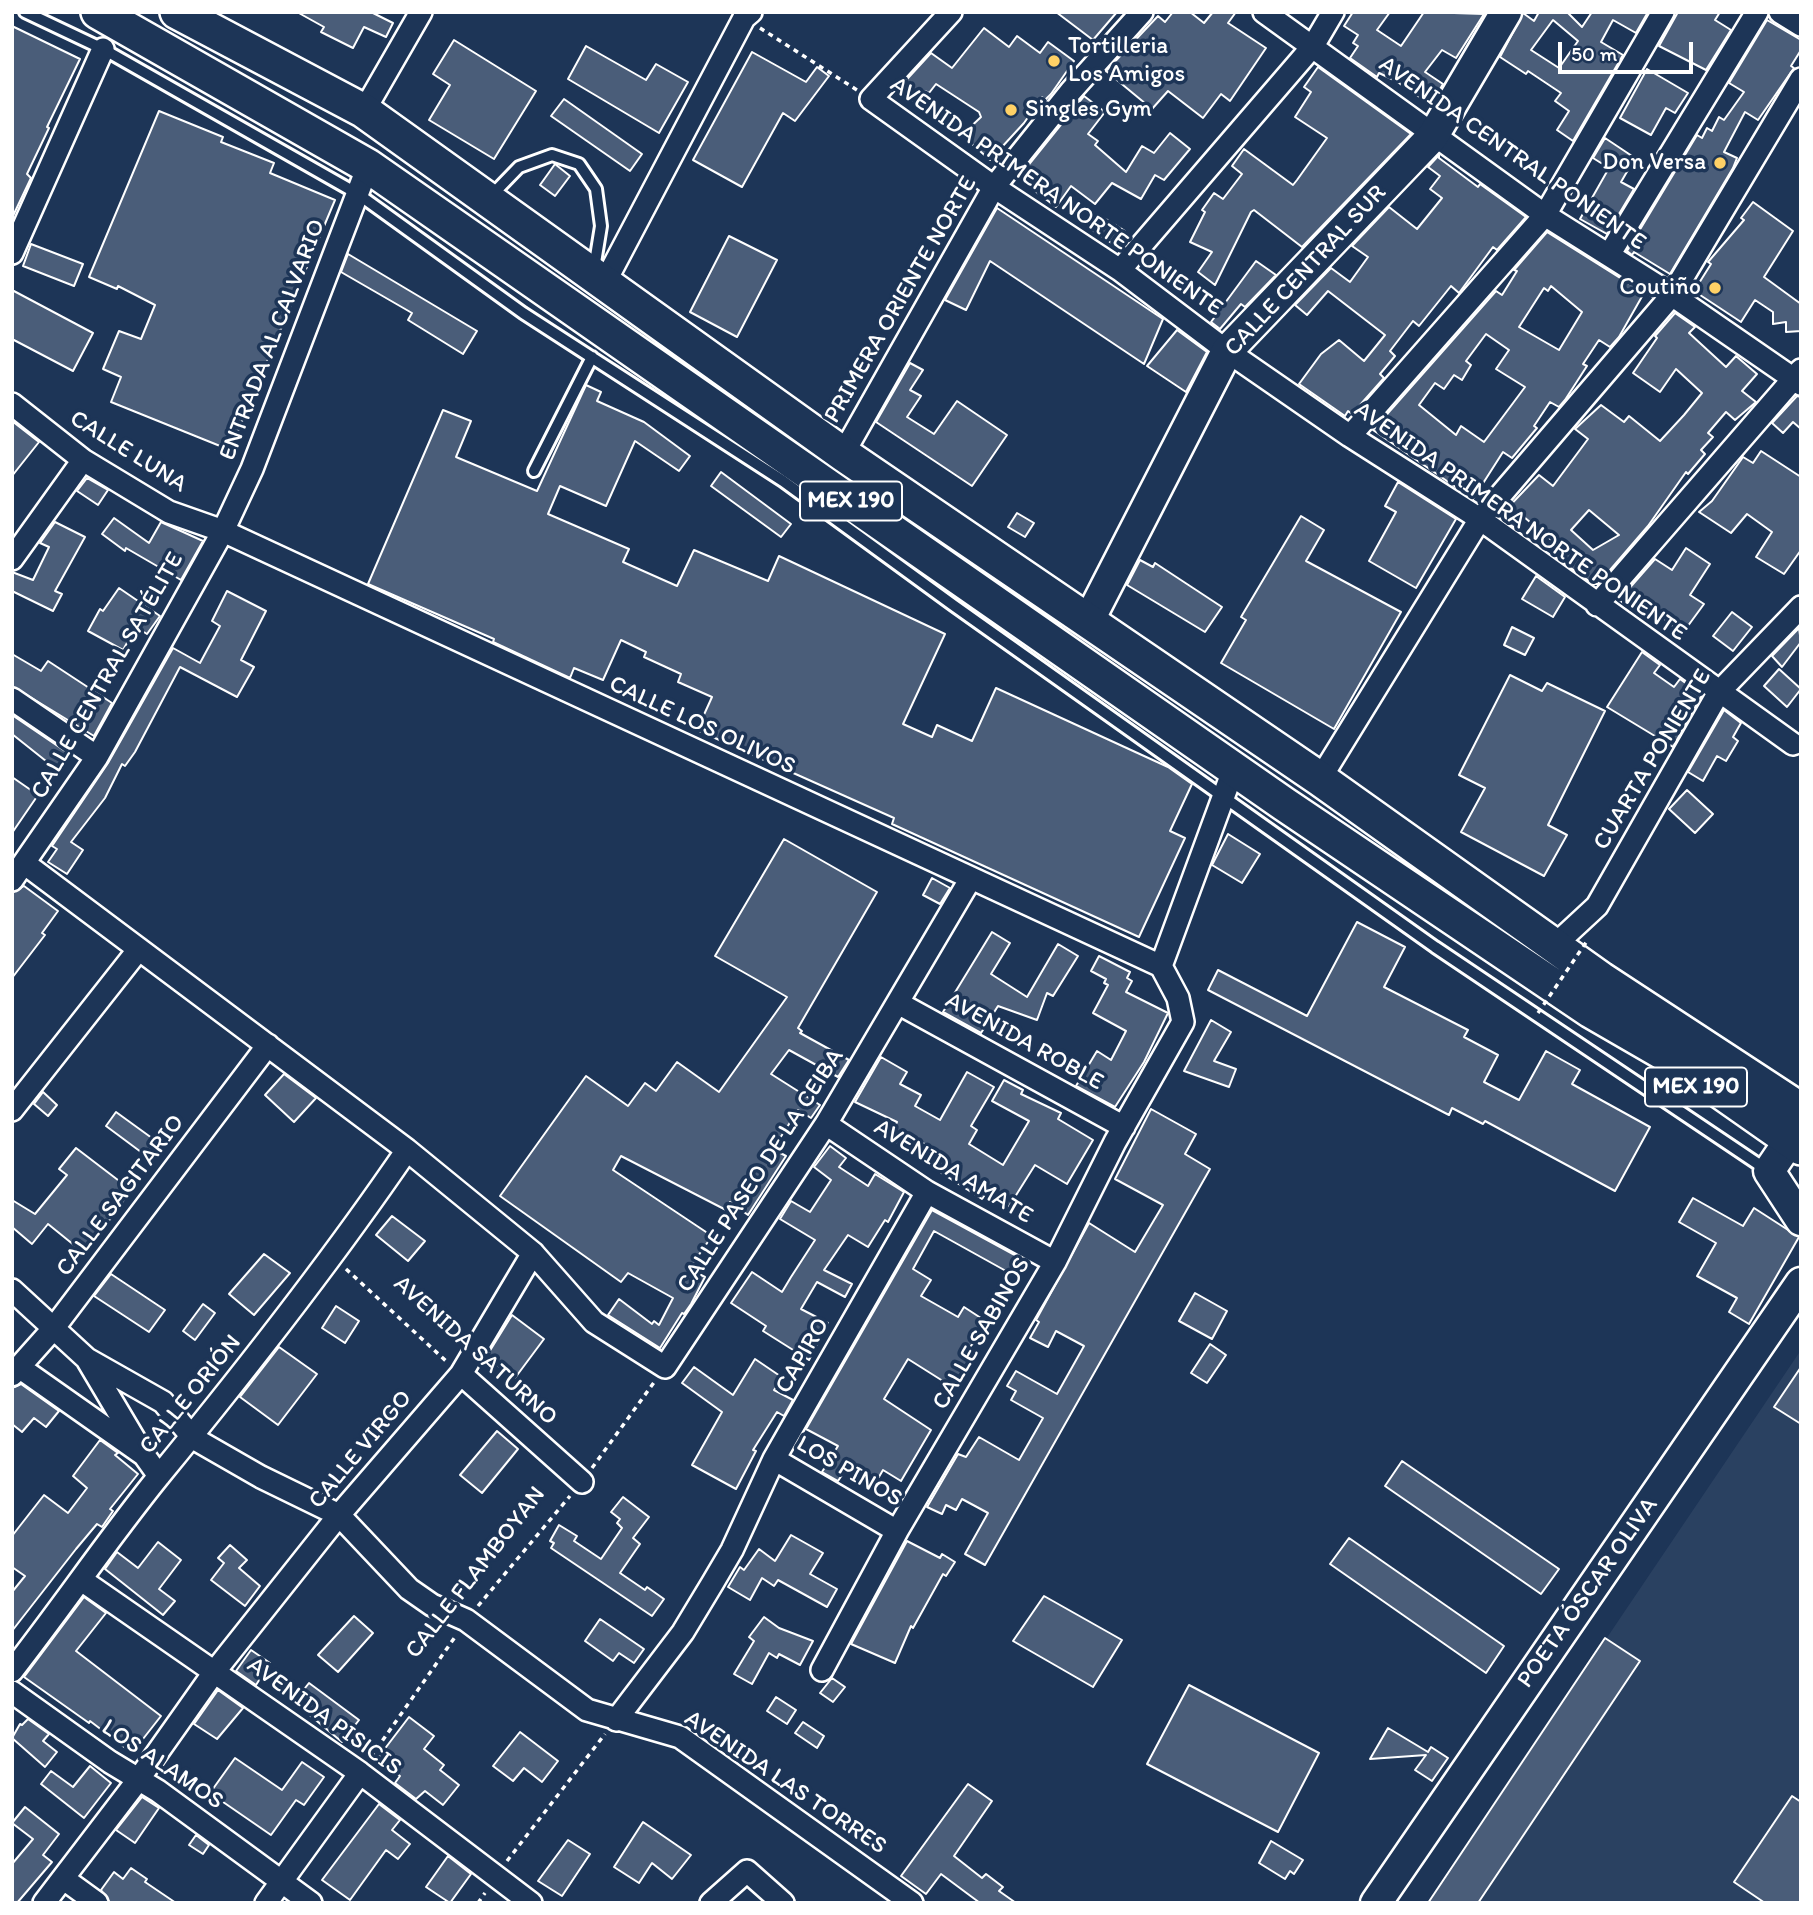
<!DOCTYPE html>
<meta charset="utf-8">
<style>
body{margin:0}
#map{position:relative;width:1813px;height:1915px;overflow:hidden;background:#1d3557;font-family:Itim,sans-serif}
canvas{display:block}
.frame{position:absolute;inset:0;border:14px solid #fff;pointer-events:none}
.scale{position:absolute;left:1558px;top:42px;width:135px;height:32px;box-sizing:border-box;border:4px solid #fff;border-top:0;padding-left:9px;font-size:21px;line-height:24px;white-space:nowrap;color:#fff;-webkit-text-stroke:5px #1d3557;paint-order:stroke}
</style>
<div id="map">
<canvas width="1813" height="1915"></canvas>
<div class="frame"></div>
<div class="scale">50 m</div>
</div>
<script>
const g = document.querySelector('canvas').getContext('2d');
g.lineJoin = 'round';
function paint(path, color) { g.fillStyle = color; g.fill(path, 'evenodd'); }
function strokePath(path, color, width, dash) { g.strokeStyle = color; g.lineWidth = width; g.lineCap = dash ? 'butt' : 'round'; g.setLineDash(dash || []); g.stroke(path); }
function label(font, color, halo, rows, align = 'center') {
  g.font = font + ' Itim,sans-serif'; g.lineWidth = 7; g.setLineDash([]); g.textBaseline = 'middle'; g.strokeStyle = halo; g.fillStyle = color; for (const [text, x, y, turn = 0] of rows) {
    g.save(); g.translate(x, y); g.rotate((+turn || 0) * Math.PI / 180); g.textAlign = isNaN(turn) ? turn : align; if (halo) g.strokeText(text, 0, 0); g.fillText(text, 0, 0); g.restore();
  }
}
paint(new Path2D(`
 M1801,1350V1903H1428Z`), '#2a4161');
const building = new Path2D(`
 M297,12H371L393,23L386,37L364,27L353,48L321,32L324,27Z
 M1056,12H1117L1093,40Z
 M1173,12H1190L1204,23L1213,12H1236L1228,23L1266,48L1230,101L1221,94L1203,118L1168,91L1152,109L1106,71L1158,16L1165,22Z
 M1353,12H1390L1377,30L1401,46L1424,12L1484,14L1456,58L1442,50L1425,72L1443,84L1431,105L1396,81L1379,73L1377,77L1350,58L1358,46L1353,43L1358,35L1344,26Z
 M1539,12H1567L1582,27L1592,12H1648L1636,33L1613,20L1601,42L1623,55L1573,141L1557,130L1569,111L1555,101L1561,93L1528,71L1526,74L1500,57L1523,13L1534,21ZM1553,20L1578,41L1559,68L1531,50Z
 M1678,12H1720L1715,20L1731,30L1706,70L1659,46Z
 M1767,20L1801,40V50L1791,66L1794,68L1758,120L1745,112L1724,152L1737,158L1733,168L1670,274L1634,252L1632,255L1627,251L1697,135L1702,138L1707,128L1712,131L1719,117L1724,120L1744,92L1729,83Z
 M12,26L80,59L47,127L49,128L27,174L31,178L12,218Z
 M984,28L1009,47L1017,36L1040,53L1048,42L1074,61L1051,94L1045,100L1042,97L1024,123L990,160L962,135L981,117L979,112L936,84L929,93L925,91L916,103L898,89L931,53L952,68Z
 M454,40L536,91L494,159L429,120L450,85L433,74Z
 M586,46L646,80L656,64L688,82L659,133L568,79Z
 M752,52L806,82L817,67L829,76L795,121L783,113L742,187L693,160Z
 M1318,67L1411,134L1302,247L1254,210L1251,212L1215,285L1198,272L1212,252L1190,242L1205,212L1202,210L1214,193L1223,199L1242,174L1232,166L1244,149L1293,185L1297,180L1327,138L1295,117L1311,92L1304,87Z
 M1647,69L1688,93L1675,113L1666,108L1651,135L1620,118Z
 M1084,96L1105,112L1088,134L1098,141L1095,145L1126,172L1142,146L1154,153L1170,133L1190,149L1164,180L1155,175L1141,199L1112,183L1095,204L1071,186L1056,207L1018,178Z
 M564,99L642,154L630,171L551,116Z
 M159,111L223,137L221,142L274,163L270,173L335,200L230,450L111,402L121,377L103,369L119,331L141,339L155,305L118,286L117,289L89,277Z
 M1605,138L1635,158L1621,182L1634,189L1607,234L1580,219L1609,168L1593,158Z
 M1439,155V158L1478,187L1480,184L1526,217L1497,250L1493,247L1459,293L1451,286L1419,326L1413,321L1390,351L1395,356L1380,374L1384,378L1352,414L1348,411L1345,416L1299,384L1321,354L1339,340L1364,361L1385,335L1328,291L1307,315L1295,305L1331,268L1350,282L1368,257L1352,246L1389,207L1417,229L1442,198L1430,189L1440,176L1428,167Z
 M555,164L570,176L555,196L540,185Z
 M1753,202L1793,231L1764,277L1801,304V331L1786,332V322L1773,324V312L1755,300L1741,322L1694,291L1711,264L1708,262L1744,220L1741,218Z
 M997,208L1163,319L1144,364L990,261L966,310L945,300Z
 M1098,214L1125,231L1116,246L1089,228Z
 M1547,232L1644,293L1619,337L1610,347L1599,340L1583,364L1587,366L1565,400L1559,407L1550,402L1534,426L1537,428L1512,458L1503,452L1473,499L1373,430L1496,291L1502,295L1517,271L1514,270ZM1551,286L1582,312L1559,350L1519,327L1544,288L1548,291ZM1486,334L1509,350L1496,369L1525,387L1484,442L1461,426L1456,435L1419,405L1435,383L1444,389L1454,375L1462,380L1471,365L1466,361Z
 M729,236L777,260L737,337L690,312Z
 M31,244L83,264L74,286L23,266Z
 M348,254L477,331L463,354L408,320L412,313L341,272Z
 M1256,261L1276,275L1245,307L1241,304L1220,329L1211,322Z
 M12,290L93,333L73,371L12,339Z
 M1675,313L1695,327L1689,333L1726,367L1736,356L1757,374L1742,391L1756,402L1735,420L1726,412L1708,433L1713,437L1701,450L1705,454L1688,474L1686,472L1648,526L1598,584H1593L1554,556L1561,548L1524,517L1515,528L1499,517L1539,475L1553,486L1588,439L1575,429L1601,405L1624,422L1629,416L1660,441L1684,415L1702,393L1676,369L1660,392L1633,373L1657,338L1655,336ZM1589,510L1619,535L1593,550L1571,530Z
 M1177,330L1207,352L1186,392L1147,366Z
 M910,363L923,370L910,390L921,396L907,417L934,434L957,401L1007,435L972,486L876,422Z
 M586,385L601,392L597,401L644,422L690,456L679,471L635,441L606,506L560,486L548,514L629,549L623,562L677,586L694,550L768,581L779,556L945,634L903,724L932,737L937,725L972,741L996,688L1168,767L1192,784L1170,831L1185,838L1139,937L892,824L894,818L697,730L712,697L678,682L681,674L644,657L646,652L621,640L603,680L574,668L570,678L493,642L494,639L368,584L443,410L471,421L456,457L537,491Z
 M1797,396L1801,397V429L1793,422L1783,433L1772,423Z
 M12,421L39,442L12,476Z
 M1761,451L1801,477V550L1784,574L1756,557L1772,532L1747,514L1731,533L1699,512L1712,501L1743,457L1753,463Z
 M721,472L791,524L781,537L711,486Z
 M87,478L108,490L98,505L77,491Z
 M1398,482L1456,519L1416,588L1369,561L1396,512L1385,506Z
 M1017,513L1034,523L1025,537L1008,527Z
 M1301,516L1324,530L1306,561L1401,612L1334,729L1221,663L1246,620L1241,617Z
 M114,518L149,543L161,522L203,541L181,580L126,548L125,551L102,534Z
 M55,522L85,537L55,591L62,594L53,611L12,591V572L33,580L49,547L40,543Z
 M1686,548L1710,564L1690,595L1704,604L1682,634L1646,604L1640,614L1619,600L1655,559L1672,570Z
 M1140,560L1153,567L1155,563L1222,607L1205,632L1127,585Z
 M1536,576L1565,597L1553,617L1522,599Z
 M119,588L160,616L147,634L136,627L123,650L88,631L100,609L103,611Z
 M227,591L266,611L241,660L254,667L237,697L180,667L135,752L125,766L122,764L105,798L71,842L83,850L67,874L48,862L57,849L52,846L108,763L173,648L200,663L220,626L212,621Z
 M1732,612L1752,627L1733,651L1713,636Z
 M1512,627L1534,638L1525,655L1504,645Z
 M1799,628L1801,642L1782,667L1772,656Z
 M1642,652L1660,665L1654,673L1674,687L1680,679L1702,695L1673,747L1607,707Z
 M12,654L41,671L48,661L112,703L94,736L12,686Z
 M1779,669L1801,689L1787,707L1764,686Z
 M1510,675L1542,691L1547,683L1605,711L1548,825L1567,835L1544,876L1461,832L1485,788L1459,775Z
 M1724,710L1741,723L1733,737L1738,741L1726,761L1717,756L1703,781L1688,772Z
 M12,715L68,753L56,769L12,734Z
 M12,777L38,795L12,833Z
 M1687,790L1713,814L1695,833L1669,809Z
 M1228,834L1260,854L1242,883L1212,865Z
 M784,839L877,892L798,1028L802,1031L800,1033L849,1060L838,1077L789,1050L771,1074L820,1105L811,1118L798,1110L773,1149L786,1156L748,1215L730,1202L726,1210L621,1156L613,1170L712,1236L689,1269L705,1277L691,1304L684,1314L682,1313L660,1348L608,1315L619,1299L652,1324L654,1321L659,1325L673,1298L628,1273L621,1282L500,1196L586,1076L628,1106L645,1083L656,1091L677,1062L719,1092L787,997L715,956Z
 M932,878L950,888L940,904L923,895Z
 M24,886L58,911L42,933L45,935L12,978V893Z
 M1357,922L1405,947L1384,987L1468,1030L1464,1037L1498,1055L1484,1082L1519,1100L1546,1051L1580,1070L1572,1084L1650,1127L1615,1191L1485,1121L1483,1124L1452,1108L1449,1115L1208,990L1218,970L1307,1016Z
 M992,932L1010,943L991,974L1027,997L1058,944L1078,956L1053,996L1047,993L1037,1020L998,1006L981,1033L943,1012Z
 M1099,956L1130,972L1127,978L1132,981L1126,992L1168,1013L1144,1062L1115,1107L1076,1086L1097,1051L1111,1060L1126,1031L1093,1013L1108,985L1104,983L1106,979L1091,971Z
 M1211,1020L1231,1032L1214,1061L1236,1069L1229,1087L1184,1071Z
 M881,1057L907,1072L900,1084L921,1095L915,1106L940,1120L967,1072L994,1087L971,1126L977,1130L969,1144L1003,1165L1029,1121L992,1101L1004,1080L1023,1090L1021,1094L1061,1113L1058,1119L1093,1140L1067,1184L1035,1165L1008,1208L986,1194L982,1199L929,1165L937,1151L909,1135L903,1146L889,1138L897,1122L855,1102Z
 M284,1074L316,1098L294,1122L265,1095Z
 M43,1092L57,1105L48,1116L34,1104Z
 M1151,1109L1196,1134L1185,1154L1210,1169L985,1565L965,1554L988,1513L962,1499L956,1510L946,1505L942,1514L927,1507L958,1454L966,1457L979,1437L1019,1460L1043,1418L1011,1400L1016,1391L1007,1386L1016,1371L1057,1394L1084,1346L1056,1331L1048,1347L1030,1338L1039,1322L1036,1320L1089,1223L1135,1252L1163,1205L1115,1179Z
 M116,1112L156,1141L145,1155L106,1126Z
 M830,1146L846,1158L839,1167L868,1186L875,1174L904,1192L888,1222L885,1220L868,1247L848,1235L824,1270L852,1284L845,1297L817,1282L801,1309L828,1323L809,1360L763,1331L766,1326L731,1303L752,1272L782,1292L791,1277L815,1240L780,1219L791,1201L810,1212L831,1180L814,1167Z
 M76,1148L131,1190L85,1254L48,1224L32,1244L12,1227V1200L35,1214L67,1175L59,1169Z
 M1693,1198L1743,1226L1754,1208L1799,1237L1749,1324L1729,1312L1737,1298L1697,1276L1716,1243L1679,1222Z
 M932,1210L1024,1260L1015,1276L934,1231L913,1269L931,1280L921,1296L958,1317L964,1307L987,1322L967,1352L974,1356L954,1388L908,1359L884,1399L931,1430L901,1481L883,1470L876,1482L848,1466L838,1481L822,1472L838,1446L806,1429Z
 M392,1216L425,1241L408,1261L376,1235Z
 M264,1254L290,1273L254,1315L229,1294Z
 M111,1274L165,1310L149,1332L94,1296Z
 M1195,1293L1227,1311L1212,1339L1179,1321Z
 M203,1304L215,1313L195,1340L183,1331Z
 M336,1306L359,1321L345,1343L322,1328Z
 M512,1315L544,1339L515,1378L486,1357Z
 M1210,1344L1226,1355L1207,1383L1191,1373Z
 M279,1347L317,1374L278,1425L240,1397Z
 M755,1359L783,1378L774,1390L793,1400L784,1416L777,1412L753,1450L756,1451L736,1489L692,1465L722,1412L682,1383L694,1367L733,1395Z
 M1801,1367V1424L1774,1407Z
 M21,1384L59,1411L46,1427L34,1418L22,1432L12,1424V1388Z
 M497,1431L518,1449L482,1493L460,1475Z
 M100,1440L118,1453L115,1455L138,1474L110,1509L113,1511L102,1527L97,1524L76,1549L12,1631V1592L25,1576L12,1567V1536L44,1495L68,1513L87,1488L73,1476Z
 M1402,1461L1559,1569L1541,1594L1385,1486Z
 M623,1497L649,1517L633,1538L640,1544L620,1573L645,1590L647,1587L664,1599L652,1616L551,1548L554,1543L550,1541L559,1525L577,1536L574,1541L601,1559L622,1528L617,1523L620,1519L611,1512Z
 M791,1535L823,1553L810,1574L837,1589L827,1607L778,1580L774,1586L762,1578L750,1600L728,1587L740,1567L744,1570L759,1549L775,1561Z
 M1349,1538L1504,1646L1486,1673L1330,1564Z
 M907,1541L940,1558L942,1554L955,1562L946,1576L943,1574L913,1628L911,1626L895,1663L851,1644Z
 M158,1542L181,1560L159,1589L175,1601L163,1615L105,1569L117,1552L138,1568Z
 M230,1545L247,1560L239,1568L260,1586L245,1606L211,1580L224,1563L218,1558Z
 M1044,1596L1122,1640L1093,1687L1013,1641Z
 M84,1597L106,1613L76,1651L161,1716L132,1753L90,1721L89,1723L24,1677Z
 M354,1616L373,1633L338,1672L318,1655Z
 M764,1617L779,1628L813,1641L800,1665L779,1654L777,1658L769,1653L752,1684L734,1674L754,1641L749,1637Z
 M600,1619L644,1649L634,1663L619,1653L613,1661L585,1641Z
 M1605,1638L1640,1661L1478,1903H1428Z
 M251,1650L270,1663L256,1685L236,1671Z
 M832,1678L845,1687L833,1702L820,1693Z
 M309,1683L359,1720L342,1742L294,1702Z
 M1189,1685L1319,1753L1278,1832L1147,1764Z
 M218,1690L243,1708L217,1739L194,1724Z
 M776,1697L796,1710L787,1724L767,1711Z
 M409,1717L434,1736L424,1749L444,1765L440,1770L459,1785L443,1805L425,1791L416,1799L395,1783L400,1776L377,1759Z
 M28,1719L49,1734L43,1741L57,1752L45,1767L12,1738L20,1724L22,1725Z
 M803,1722L824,1736L817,1748L795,1733Z
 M1388,1728L1428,1752L1431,1747L1448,1758L1432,1781L1415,1770L1426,1755L1370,1759Z
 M520,1732L558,1761L542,1782L524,1768L513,1781L493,1766Z
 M235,1758L282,1790L302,1762L324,1777L304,1805L296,1800L271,1835L210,1793Z
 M90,1766L111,1783L84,1818L41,1784L51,1771L73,1787Z
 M968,1784L992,1801L954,1856L982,1878L986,1874L1003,1887L999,1891L1016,1903H980L941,1874L926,1894L901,1876Z
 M1792,1796L1801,1802V1903H1765L1734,1882Z
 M142,1797L159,1808L135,1843L116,1830Z
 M379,1804L400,1820L392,1830L410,1844L398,1859L386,1850L350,1900L322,1880Z
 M25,1807L59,1834L43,1855L52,1862L17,1903H12V1864L33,1839L12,1823Z
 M643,1822L691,1855L672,1879L652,1863L639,1883L614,1867Z
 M196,1835L209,1845L203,1854L189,1845Z
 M568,1840L590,1854L562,1896L538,1881Z
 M1271,1841L1303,1860L1294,1874L1290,1871L1285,1879L1259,1863Z
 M448,1856L471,1874L450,1903L426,1887Z
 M131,1868L147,1879L145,1882L176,1903H110L101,1890L114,1872L123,1879Z`);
paint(building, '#4a5d79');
strokePath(building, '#fff', 2);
const lane = new Path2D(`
 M25,12L103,49L358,194L523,313L783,481L953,605L1435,947L1767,1170
 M491,196L519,167L552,155L579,164L596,189L601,226L594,269
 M534,471L592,357`);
const street = new Path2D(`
 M951,12L871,99L994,187L1120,270L1227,351L1350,436L1480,519L1793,744
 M1264,12L1545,215L1672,295L1801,384
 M1780,12L1801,25
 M364,111L421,12
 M12,253L103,49
 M1609,255L1757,12
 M1120,270L1313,46L1333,12
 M604,284L744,18L751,12
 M12,404L83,460L169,512L223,531L1161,966
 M1350,436L1545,215L1663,12
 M843,454L994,187L1071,91L1142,12
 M12,559L83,460
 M1597,605L1801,370
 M12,699L97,757
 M1320,779L1480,519L1672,295L1801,79
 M24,863L407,1150L533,1253L594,1322L665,1367L826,1124L971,878
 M12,880L97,757L223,531L252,469L368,166
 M1556,944L1597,906L1719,692L1801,607
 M898,1003L1124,1127
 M12,1110L139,949
 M826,1124L927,1192L1055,1262
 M12,1290L87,1359L163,1402L193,1438L261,1477L339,1515L409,1589L432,1605L466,1620L587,1710L680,1737L912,1903
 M88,1361L139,1447
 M19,1367L144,1455L159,1476
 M461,1374L582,1482
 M12,1375L53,1329L268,1045
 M774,1459L897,1531
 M83,1581L360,1773L531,1903
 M822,1670L897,1531L1055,1262L1115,1142L1183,1022L1178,998L1161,966L1234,768
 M12,1671C62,1607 108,1539 159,1476C246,1370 330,1263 407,1150
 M12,1692L110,1762L158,1791L311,1903
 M616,1720L683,1632L712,1584L732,1550L774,1459L927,1192
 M64,1879L97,1903
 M44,1903L138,1780L215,1671L339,1515L461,1374L533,1253
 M266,1903L360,1773
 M711,1903L747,1871L783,1903`);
const secondary = new Path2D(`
 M1089,620L1227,351L1433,136L1506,12
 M1790,1140L1769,1171L1801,1220
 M1376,1903L1801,1283`);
const primary = new Path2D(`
 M98,12L368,166L1284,804L1591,1011L1674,1059L1801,1148
 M177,12L364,111L843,454L1320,779L1601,979L1801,1110`);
strokePath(lane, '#fff', 16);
strokePath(street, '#fff', 26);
strokePath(secondary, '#fff', 35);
strokePath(primary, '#fff', 38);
strokePath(new Path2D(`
 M760,28L857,90
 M346,1269L446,1361
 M592,1468L655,1381
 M478,1606L570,1496
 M371,1757L455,1637
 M507,1861L605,1734
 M478,1903L485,1893`), '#fff', 3.5, [5, 5]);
strokePath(lane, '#1d3557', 10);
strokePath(street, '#1d3557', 21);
strokePath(secondary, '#1d3557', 30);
strokePath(primary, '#1d3557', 33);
strokePath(new Path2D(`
 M1538,1013L1587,941`), '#fff', 3.5, [5, 5]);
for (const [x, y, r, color] of [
 [1054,61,7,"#ffd166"],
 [1011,110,7,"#ffd166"],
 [1720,163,7,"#ffd166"],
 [1715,288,7,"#ffd166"]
]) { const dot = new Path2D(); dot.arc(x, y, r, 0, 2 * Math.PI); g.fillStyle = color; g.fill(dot); strokePath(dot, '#1d3557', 2.5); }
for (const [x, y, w] of [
 [851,501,102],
 [1696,1087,102]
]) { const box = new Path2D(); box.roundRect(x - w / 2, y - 19.5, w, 39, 5); g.fillStyle = '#1d3557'; g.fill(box); strokePath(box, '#fff', 2); }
label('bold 23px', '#fff', null, [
 ["MEX 190",851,501],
 ["MEX 190",1696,1087]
]);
label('24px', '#fff', '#1d3557', [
 ["Tortilleria",1068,47],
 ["Los Amigos",1068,75],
 ["Singles Gym",1025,110],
 ["Don Versa",1706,163,"right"],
 ["Coutiño",1701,288,"right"]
], 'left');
label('24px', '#fff', '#1d3557', [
 ["AVENIDA CENTRAL PONIENTE",1512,154,35],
 ["AVENIDA PRIMERA NORTE PONIENTE",1056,197,35],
 ["CALLE CENTRAL SUR",1306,271,-47],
 ["PRIMERA ORIENTE NORTE",901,300,-60],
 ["ENTRADA AL CALVARIO",273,340,-69],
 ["CALLE LUNA",128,452,32],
 ["AVENIDA PRIMERA NORTE PONIENTE",1520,522,35],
 ["CALLE CENTRAL SATÉLITE",108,676,-60],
 ["CALLE LOS OLIVOS",702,726,25],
 ["CUARTA PONIENTE",1653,760,-59],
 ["AVENIDA ROBLE",1024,1042,29],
 ["CALLE PASEO DE LA CEIBA",761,1171,-57],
 ["AVENIDA AMATE",953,1172,31],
 ["CALLE SAGITARIO",121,1196,-53],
 ["CALLE SABINOS",982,1334,-60],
 ["AVENIDA SATURNO",475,1351,42],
 ["CAPIRO",803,1356,-60],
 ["CALLE ORIÓN",191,1395,-51],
 ["CALLE VIRGO",361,1450,-50],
 ["LOS PINOS",849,1472,30],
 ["CALLE FLAMBOYAN",476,1573,-52],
 ["POETA ÓSCAR OLIVA",1588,1593,-55],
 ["AVENIDA PISICIS",324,1717,36],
 ["LOS ALAMOS",162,1765,34],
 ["AVENIDA LAS TORRES",785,1783,34]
]);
</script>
